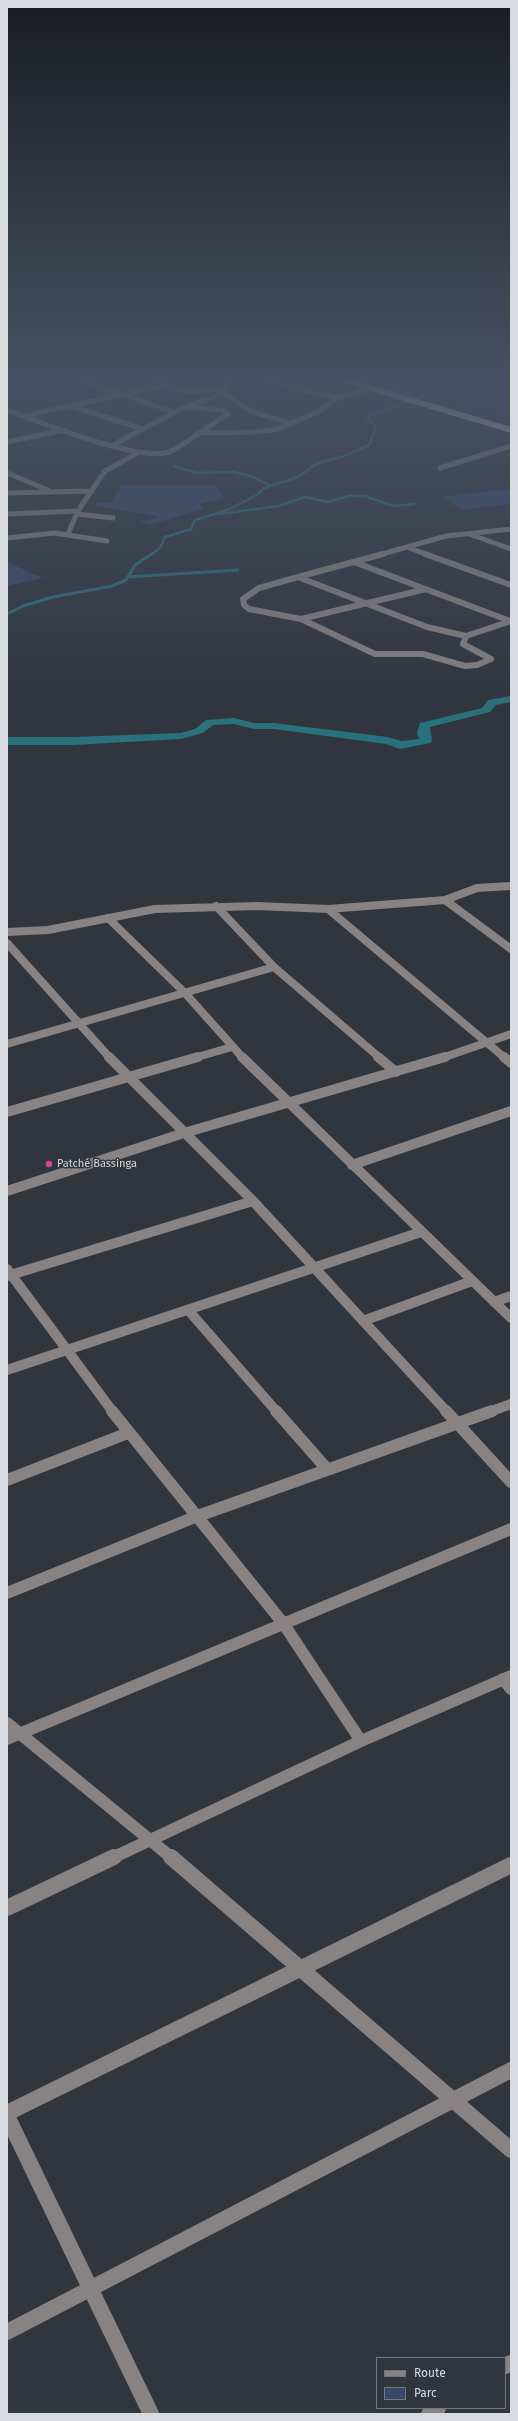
<!DOCTYPE html>
<meta charset="utf-8">
<style>
body{margin:0}
#map{position:relative;width:518px;height:2421px;overflow:hidden;background:#30353e;font-family:"Fira Sans",sans-serif}
canvas{display:block}
.frame{position:absolute;inset:0;border:8px solid #d8dce1;pointer-events:none}
.legend{position:absolute;left:376px;top:2357px;width:130px;height:52px;box-sizing:border-box;background:#30353e;border:1px solid #73787f;margin:0;padding:5px 7px;list-style:none;font-size:12px;color:#d8dce1}
.legend li{display:flex;align-items:center;gap:8px;height:20px}
.legend b{width:20px;border:1px solid #73787f}
</style>
<div id="map">
<canvas width="518" height="2421"></canvas>
<div class="frame"></div>
<ul class="legend">
<li><b style="height:5px;background:#888283"></b>Route</li>
<li><b style="height:11px;background:#374969"></b>Parc</li>
</ul>
</div>
<script>
const g = document.querySelector('canvas').getContext('2d');
g.lineJoin = 'round';
function paint(path, color) { g.fillStyle = color; g.fill(path, 'evenodd'); }
function strokePath(path, color, width, dash) { g.strokeStyle = color; g.lineWidth = width; g.lineCap = dash ? 'butt' : 'round'; g.setLineDash(dash || []); g.stroke(path); }
function label(font, color, halo, rows, align = 'center') {
  g.font = font + ' "Fira Sans",sans-serif'; g.lineWidth = 3; g.setLineDash([]); g.textBaseline = 'middle'; g.strokeStyle = halo; g.fillStyle = color; for (const [text, x, y, turn = 0] of rows) {
    g.save(); g.translate(x, y); g.rotate((+turn || 0) * Math.PI / 180); g.textAlign = isNaN(turn) ? turn : align; if (halo) g.strokeText(text, 0, 0); g.fillText(text, 0, 0); g.restore();
  }
}
paint(new Path2D(`
 M481,378H511V420L453,401Z`), '#373f4d');
paint(new Path2D(`
 M398,378L416,381V387L404,393L376,385Z
 M122,485H216L224,498L200,504L203,509L149,525L140,521L157,518L155,516L95,506L97,502L110,503Z
 M509,489L511,490V504L462,510L442,497Z
 M7,562L43,578L7,586Z`), '#374969');
strokePath(new Path2D(`
 M352,378L419,397
 M174,466L196,473L233,472L251,476L271,486
 M220,514L279,506L305,497L327,502L349,496H365L393,506L414,504
 M150,555L160,548L165,537L191,529L195,520L230,509L257,495L264,488L298,477L316,464L344,456L369,445L376,428L367,417L423,396L434,378`), '#29717c', 2.5);
strokePath(new Path2D(`
 M128,577L238,570
 M7,614L23,606L53,597L112,586L126,580L135,565L152,554`), '#29717c', 3);
paint(new Path2D(`
 M511,696V702L496,705L490,712L430,727L432,741L430,743L400,749L386,744L274,729H254L234,724L213,725L203,733L181,739L74,745H7V737H74L180,733L195,729L206,720L234,718L254,723H274L388,737L401,741L419,739L417,733L420,723L482,708L488,700Z`), '#29717c');
strokePath(new Path2D(`
 M74,378L174,412
 M144,378L189,392L222,389
 M256,378L337,398
 M89,382L113,378
 M223,393L250,411L292,424
 M71,406L143,429
 M7,410C39,422 138,462 169,452C183,446 213,423 228,414L222,410L186,407
 M24,416L165,385
 M198,433L256,432L278,429L318,412L337,398L372,388
 M7,442L64,430
 M111,446L183,408L223,393L224,386L232,381L249,378
 M440,468L511,446
 M7,473L48,490
 M7,493L91,491
 M7,514L78,511
 M77,514L113,518
 M68,534L78,511L105,471L139,452
 M469,534L511,549
 M7,538L55,533L107,541
 M407,547L428,555
 M379,555L446,536L511,529`), '#888283', 5);
strokePath(new Path2D(`
 M425,554L511,585
 M354,562L510,621
 M298,577L427,627L466,636L463,644L491,659L477,665L465,666L423,654H375L301,619L249,609L244,605L243,599L259,588Z
 M298,577L383,554
 M301,619L426,589
 M466,636L511,621`), '#888283', 6);
strokePath(new Path2D(`
 M445,900L511,949
 M216,906L274,967L380,1058
 M328,909L505,1058
 M108,918L185,993L243,1058
 M7,932L48,930L155,909L257,906L328,909L445,900L477,888L511,886
 M7,943L110,1058
 M7,1044L274,967
 M194,1058L232,1047
 M442,1058L511,1034`), '#888283', 8);
strokePath(new Path2D(`
 M109,1057L253,1201L447,1412
 M242,1057L511,1318
 M378,1057L396,1072
 M504,1057L511,1063
 M7,1112L198,1057
 M352,1165L511,1111
 M7,1191L184,1133L445,1057
 M7,1269L113,1412
 M7,1276L253,1201
 M494,1302L511,1296
 M189,1311L277,1412
 M363,1321L472,1281
 M7,1370L421,1232
 M489,1412L511,1404`), '#888283', 10);
strokePath(new Path2D(`
 M112,1411L283,1623L361,1741
 M276,1411L327,1469
 M446,1411L511,1482
 M7,1480L128,1433
 M7,1593L195,1517L492,1411
 M503,1679L511,1689
 M7,1723L172,1858
 M7,1739L511,1529
 M112,1858L361,1741L511,1676`), '#888283', 12);
strokePath(new Path2D(`
 M171,1857L511,2150
 M7,1908L114,1857
 M7,2113L511,1865
 M7,2116L151,2414
 M7,2332L511,2070
 M505,2366L511,2363
 M429,2414L438,2408`), '#888283', 16);
strokePath(new Path2D(`
 M337,378L511,430`), '#fcedf1', 6);
const sky = g.createLinearGradient(0, 0, 0, 717);
sky.addColorStop(0, '#1a1d22');
sky.addColorStop(0.53, '#485163');
sky.addColorStop(1, '#48516300');
g.fillStyle = sky;
g.fillRect(0, 0, 518, 717);
for (const [x, y, r, color] of [
 [49,1164,4,"#d1479c"]
]) { const dot = new Path2D(); dot.arc(x, y, r, 0, 2 * Math.PI); g.fillStyle = color; g.fill(dot); strokePath(dot, '#30353e', 1.5); }
label('11px', '#d8dce1', '#30353e', [
 ["Patché Bassinga",57,1164]
], 'left');
</script>
